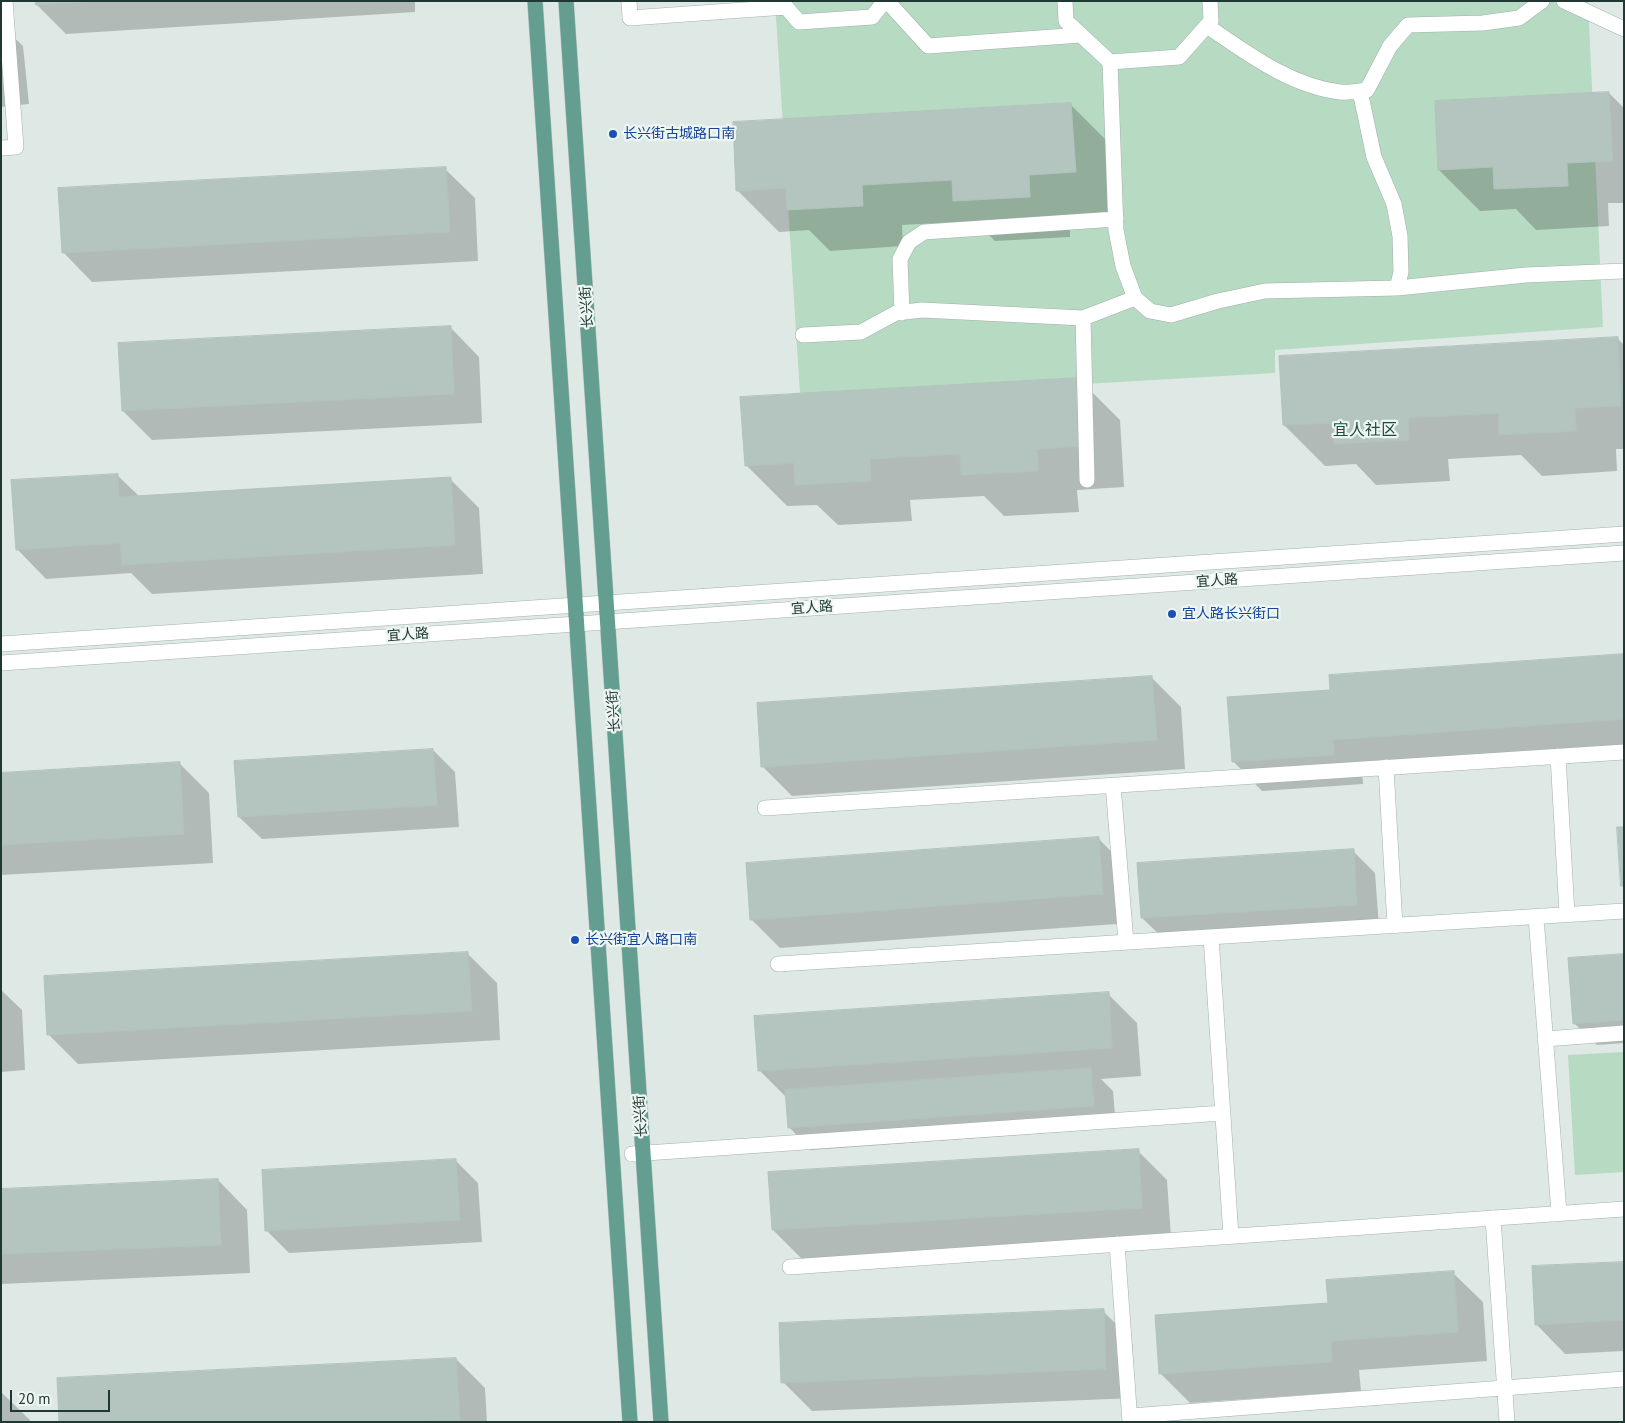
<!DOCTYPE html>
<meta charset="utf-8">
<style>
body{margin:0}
#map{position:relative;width:1625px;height:1423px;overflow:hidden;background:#dee9e5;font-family:"PT Sans",sans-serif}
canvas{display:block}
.frame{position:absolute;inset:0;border:2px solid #203833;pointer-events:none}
.scale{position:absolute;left:10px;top:1390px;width:100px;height:22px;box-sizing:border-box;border:2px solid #203833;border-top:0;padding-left:6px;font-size:15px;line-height:18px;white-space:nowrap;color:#203833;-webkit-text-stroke:4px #eef6f3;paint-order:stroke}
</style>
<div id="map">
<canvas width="1625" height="1423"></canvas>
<div class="frame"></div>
<div class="scale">20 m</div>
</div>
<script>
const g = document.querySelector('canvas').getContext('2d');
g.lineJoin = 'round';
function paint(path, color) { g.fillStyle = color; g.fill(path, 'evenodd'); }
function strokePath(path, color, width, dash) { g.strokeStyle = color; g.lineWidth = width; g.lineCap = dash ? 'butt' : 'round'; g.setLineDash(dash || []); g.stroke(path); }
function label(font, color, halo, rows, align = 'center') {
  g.font = font + ' "PT Sans","Noto Sans SC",sans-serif'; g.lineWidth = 4.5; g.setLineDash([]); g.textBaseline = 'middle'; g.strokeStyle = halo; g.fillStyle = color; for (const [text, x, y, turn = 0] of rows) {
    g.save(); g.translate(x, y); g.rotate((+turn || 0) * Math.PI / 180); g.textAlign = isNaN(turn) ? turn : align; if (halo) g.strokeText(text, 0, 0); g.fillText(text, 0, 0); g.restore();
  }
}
paint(new Path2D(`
 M775,1H1588L1603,327L1275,350V373L1085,384L800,394Z
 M1624,1052V1172L1575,1175L1568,1055Z`), '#b7dac2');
paint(new Path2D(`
 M37,1H415V12L66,34L37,5Z
 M1,25L23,46L29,104L1,107Z
 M1609,93L1624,108V203H1608L1609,226L1536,230L1516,209L1480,211L1439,170Z
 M1071,105L1112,146L1116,212L1070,215V237L995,241L975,221L902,225L903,246L830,251L809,230L779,232L738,191Z
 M445,169L475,198L478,261L92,282L63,252Z
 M450,327L479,357L482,423L152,440L123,411Z
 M1617,338L1624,345V449H1616L1617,471L1542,476L1521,455L1448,459L1450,481L1376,485L1356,464L1325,466L1284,425Z
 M1079,379L1120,420L1124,487L1077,490L1079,512L1004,516L984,496L910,500L912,521L838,525L817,505L787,506L746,465Z
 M117,475L140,497L450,479L479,508L483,574L152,594L131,573L46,579L17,549Z
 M1624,655V750L1362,769L1363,784L1262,791L1233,761L1331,691Z
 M1151,677L1181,707L1185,769L792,796L762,766Z
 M433,750L455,772L459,827L262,839L239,817Z
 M180,764L209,793L213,863L1,875V774Z
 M1098,838L1127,868L1131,923L780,948L751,919Z
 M1353,851L1375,873L1379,927L1165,940L1142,918Z
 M468,954L497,983L500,1040L78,1064L49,1035Z
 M1624,955V1043L1597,1045L1574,1023Z
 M1,990L22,1010L25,1070L1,1072Z
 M1108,994L1137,1023L1141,1076L1101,1079L1113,1091L1116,1128L811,1150L789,1127L787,1098L759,1070Z
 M1138,1151L1167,1180L1171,1237L802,1259L773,1230Z
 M456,1161L478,1183L482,1242L289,1253L267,1231Z
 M218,1180L247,1210L250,1273L1,1284V1190Z
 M1624,1263V1351L1565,1354L1536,1324Z
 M1453,1273L1483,1302L1487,1361L1359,1370L1361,1391L1190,1403L1161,1374L1329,1304Z
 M1103,1311L1132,1340L1135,1398L812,1411L783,1382Z
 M456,1359L485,1388L487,1422H60Z
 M1,1392L30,1420V1422H1Z`), '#0003');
const building = new Path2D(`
 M36,1H99L36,5Z
 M1609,92L1613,161L1567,163L1568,186L1494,189L1493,167L1438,170L1435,101Z
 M1071,103L1076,172L1029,175L1030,197L953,201L952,180L862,185L863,206L787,210L786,188L736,191L733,122Z
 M446,167L450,232L62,253L58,188Z
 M451,326L454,394L122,411L118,343Z
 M1618,337L1621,406L1575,408L1576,431L1499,435V413L1408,418L1409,440L1334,444L1332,423L1283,425L1279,356Z
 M1080,378L1083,446L1037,449L1038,471L961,475L960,454L870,459L871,481L795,485L794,463L745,466L740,397Z
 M118,474L119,497L451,477L455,545L122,565L120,543L16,550L11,480Z
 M1624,654V719L1333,740L1334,755L1232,762L1227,697L1330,690L1329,675Z
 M1152,676L1157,740L761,767L757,703Z
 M433,749L437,805L238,817L234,761Z
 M180,762L184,834L1,845V773Z
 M1617,827H1624V886H1621Z
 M1099,837L1103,894L750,920L746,863Z
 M1354,849L1357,905L1141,918L1137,863Z
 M468,952L472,1011L47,1035L44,976Z
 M1624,954V1020L1573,1024L1568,958Z
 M1109,992L1112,1048L758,1071L754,1016Z
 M1091,1068L1094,1106L788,1128L785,1090Z
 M1139,1149L1142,1208L772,1230L768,1172Z
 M456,1159L460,1220L265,1231L262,1170Z
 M218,1179L221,1245L1,1254V1189Z
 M1624,1262V1320L1535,1325L1532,1266Z
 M1454,1271L1458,1332L1331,1341L1332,1362L1159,1374L1155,1315L1328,1303L1326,1280Z
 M1104,1309L1106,1369L781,1383L779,1323Z
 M456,1358L460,1420L416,1422H59L57,1378Z`);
paint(building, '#b4c4be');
strokePath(building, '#b1c3bc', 1);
const minor = new Path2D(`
 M629,1L630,18L786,7
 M887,1L928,46L1081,35
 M1065,1L1066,21L1110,62L1116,230L1123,266L1135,298L1083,318L1087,480
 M1564,1L1624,29
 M786,7L799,22L872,17L885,1
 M1207,26C1247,53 1290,86 1340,92C1349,93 1358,91 1367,90L1390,46L1408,25L1483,23L1519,18L1542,1
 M1110,62L1179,57L1211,21L1210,1
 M1,148L16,147L5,1
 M1397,288L1526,275L1624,271
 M1135,298L1150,311L1171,315L1218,301L1265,291L1397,288L1401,272L1400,236L1394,204L1374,157L1360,91
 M902,313L900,259L909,242L924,232L1116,219
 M803,335L861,332L896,313L922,310L1083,318
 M1,644L1624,534
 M1,663L1624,553
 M1558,756L1567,914
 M1386,767L1395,926
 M1113,785L1126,942
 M765,808L1624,752
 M1536,917L1559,1213
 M1211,937L1231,1236
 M778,964L1624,911
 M1545,1039L1624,1033
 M632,1154L1223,1113
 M1493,1218L1507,1422
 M1117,1244L1130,1422
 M790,1267L1624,1209
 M1130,1416L1624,1379`);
const major = new Path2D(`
 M535,1L630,1422
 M566,1L661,1422`);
strokePath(minor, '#a1b0ac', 16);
strokePath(major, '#bcc3c2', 16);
strokePath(minor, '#fff', 15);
strokePath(major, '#649e91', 15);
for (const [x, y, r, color] of [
 [613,134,5,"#1a4fb4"],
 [1172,614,5,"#1a4fb4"],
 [575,940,5,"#1a4fb4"]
]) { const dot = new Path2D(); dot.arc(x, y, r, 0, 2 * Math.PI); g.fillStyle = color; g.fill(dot); strokePath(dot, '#eef6f3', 2); }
label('14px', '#164399', '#eef6f3', [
 ["长兴街古城路口南",623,134],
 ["宜人路长兴街口",1182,614],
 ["长兴街宜人路口南",585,940]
], 'left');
label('14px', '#203833', '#eef6f3', [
 ["长兴街",587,307,-94],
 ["宜人路",1217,581,-4],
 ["宜人路",812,608,-4],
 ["宜人路",408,635,-4],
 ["长兴街",614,711,-94],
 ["长兴街",641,1116,-94]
]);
label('16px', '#1d4a40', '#eef6f3', [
 ["宜人社区",1365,430]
]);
</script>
